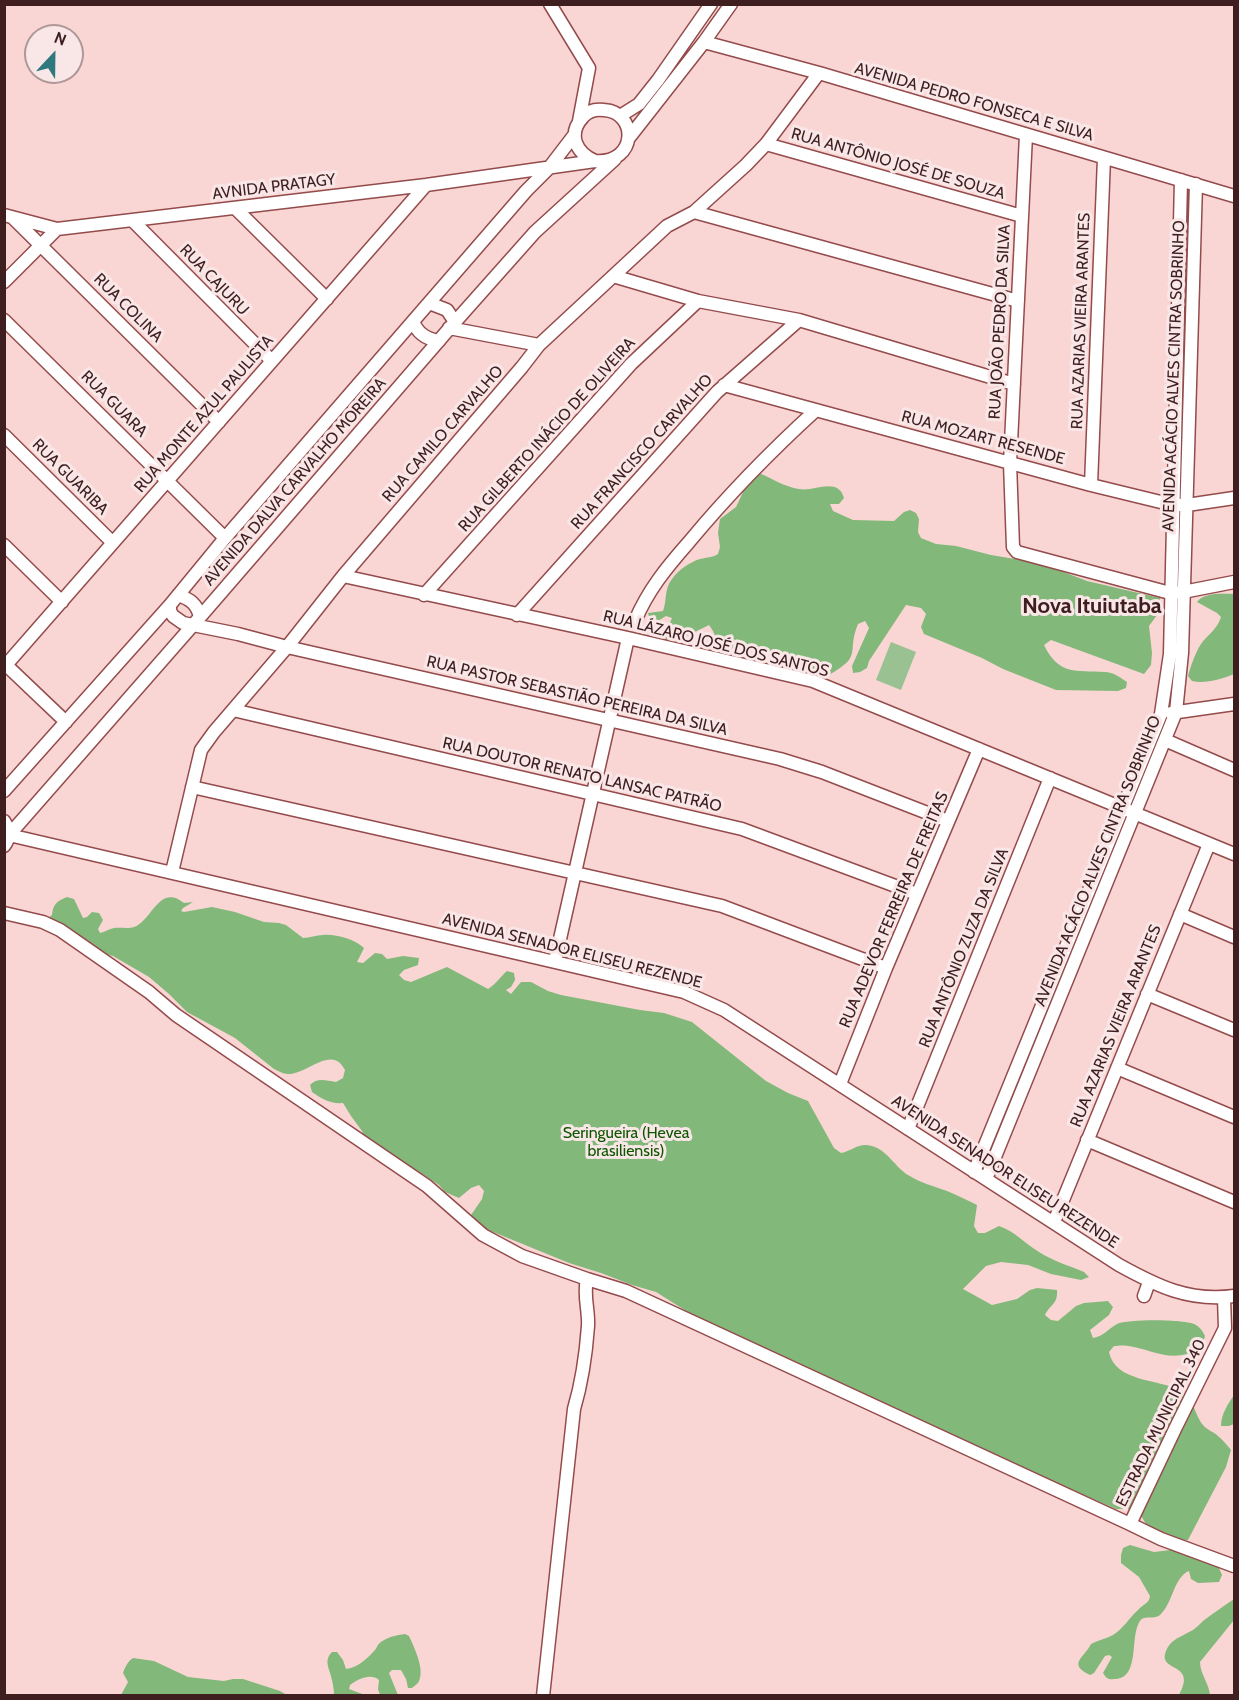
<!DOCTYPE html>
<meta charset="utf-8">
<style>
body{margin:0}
#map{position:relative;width:1239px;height:1700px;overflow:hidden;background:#f9d6d4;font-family:Cabin,sans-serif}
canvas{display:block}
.frame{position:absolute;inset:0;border:6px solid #3e1e1e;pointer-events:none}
.north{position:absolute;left:24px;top:24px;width:60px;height:60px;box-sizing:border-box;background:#f9e7e7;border:2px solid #ae9797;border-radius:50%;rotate:22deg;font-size:16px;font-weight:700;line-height:24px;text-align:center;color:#3e1e1e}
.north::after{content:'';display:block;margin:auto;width:21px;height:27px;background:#2f787d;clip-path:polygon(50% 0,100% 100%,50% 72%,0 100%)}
</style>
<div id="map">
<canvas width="1239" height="1700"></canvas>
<div class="frame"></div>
<div class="north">N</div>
</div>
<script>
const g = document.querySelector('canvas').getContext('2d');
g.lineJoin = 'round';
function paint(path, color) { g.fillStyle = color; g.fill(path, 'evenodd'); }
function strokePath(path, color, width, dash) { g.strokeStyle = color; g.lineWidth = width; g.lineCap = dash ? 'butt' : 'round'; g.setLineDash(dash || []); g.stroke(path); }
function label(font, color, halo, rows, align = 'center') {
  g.font = font + ' Cabin,sans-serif'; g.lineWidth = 6; g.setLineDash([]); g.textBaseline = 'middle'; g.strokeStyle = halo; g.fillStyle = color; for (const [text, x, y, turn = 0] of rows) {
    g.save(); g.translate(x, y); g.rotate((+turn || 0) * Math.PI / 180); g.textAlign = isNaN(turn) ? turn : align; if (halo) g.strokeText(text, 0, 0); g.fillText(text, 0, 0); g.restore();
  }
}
paint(new Path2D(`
 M891,642L916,652L901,690L876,680Z`), '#99c192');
paint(new Path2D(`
 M759,473C771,478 785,487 799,489C814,492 838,476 844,498L839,504H830L833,511L853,520L894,521L904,512L910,510L916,513L919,519L918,532L921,538L936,544L956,546L991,555L1021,560L1061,571L1087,581L1160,598C1161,612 1157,615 1149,626L1152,653L1151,665L1144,674L1051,640L1044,645C1059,676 1076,670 1105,672C1113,672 1121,678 1127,682L1126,688L1118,691L1056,690L1003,669L982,658L924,634L921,627L926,614L921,608L906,605L869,661L867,668L860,672L853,673L852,666L869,628L865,621L858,624C846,653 864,655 829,675L811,671L767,650L750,646L721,650L713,631L709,625L675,642H668L664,636L672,618L666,616L658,621L650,620L648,613L663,611C667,601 664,589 672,579C678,570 690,562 700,559C707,557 712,558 718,554L720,547L718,533L720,519L736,507L745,488Z
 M1234,594V674C1222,679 1205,684 1192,681L1188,676C1191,666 1195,653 1201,644C1208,634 1217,630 1221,617L1217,613L1197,602C1205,592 1222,594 1234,594Z
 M67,897L74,899L83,918L87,917L92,912L99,913L103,920L98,929L100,933C105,932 109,929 114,928C120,927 128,929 134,927C152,921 159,883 184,903L193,902L183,908L181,911L184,912L212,907L235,912L264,922L279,923L286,925L303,938C310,938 316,935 323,935C336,934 354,939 364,948L357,962L363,963L375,953L382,954L387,959L403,956L419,958L418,965L404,970L399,975L404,980L411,982L447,967L488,989C496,984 500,977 507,971L514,973L515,980L511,987L506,990L511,994L521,982H531L548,991L561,995L640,1010L664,1013L692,1022L766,1081L788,1093L808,1101L834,1148L841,1153C852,1151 859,1142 872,1146C887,1150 895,1167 908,1175C921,1183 933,1186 947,1191C957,1195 967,1200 977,1205L974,1226L978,1233H985L999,1226C1016,1232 1024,1243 1039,1252C1053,1261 1070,1266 1084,1272L1089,1277L1081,1280L1051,1274L1028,1265L1001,1262L986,1266L963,1289L992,1305L1017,1299L1030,1290L1037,1288L1057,1290C1058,1305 1050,1304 1045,1315L1051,1320L1058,1321L1076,1306L1084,1303L1108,1301L1113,1307L1109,1315L1090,1330L1093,1338C1104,1336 1108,1329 1117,1324C1129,1319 1186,1319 1196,1325C1201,1328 1203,1332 1205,1336C1203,1345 1199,1350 1190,1353C1167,1361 1150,1349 1128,1346C1123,1345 1118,1346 1114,1346L1109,1352C1115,1382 1158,1379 1180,1390C1194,1398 1194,1414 1203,1425C1207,1430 1214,1432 1218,1436C1223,1440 1227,1445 1231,1450L1226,1467L1188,1540L1180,1541L1151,1533L1139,1512L1132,1509H1116L1048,1479L1032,1474L699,1319L656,1292L632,1285L601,1273L569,1263L481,1227L469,1218L482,1199L484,1191L479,1185L471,1188L459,1198L445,1192L439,1185L418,1171L404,1164L365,1139L362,1131L351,1116L343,1103C330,1104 322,1099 312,1092L310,1085C318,1077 326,1081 336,1082L343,1078L345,1070C332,1044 308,1074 288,1074C283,1074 279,1071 274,1069L235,1038L187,1012L169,994L149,977L113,956L98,952L47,919L52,915C53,904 57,901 67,897Z
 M1234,1395V1424L1229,1426H1221C1221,1414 1228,1404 1234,1395Z
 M1130,1545L1154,1552L1179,1549L1216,1565L1219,1568L1222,1575L1219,1582L1198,1583L1191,1579L1189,1571C1174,1577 1173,1602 1161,1614C1154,1621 1145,1614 1140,1621C1129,1637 1141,1679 1114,1679C1108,1680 1106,1678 1103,1673L1112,1657L1109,1655L1105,1656L1094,1673L1090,1675C1067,1664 1084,1658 1091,1644C1098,1640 1106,1639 1113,1635C1124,1628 1129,1618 1138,1610C1143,1604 1149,1604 1150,1596L1139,1577L1121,1563V1555L1123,1548Z
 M1234,1599V1620L1200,1662C1200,1674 1209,1683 1210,1695H1179C1197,1663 1161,1672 1165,1654C1166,1649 1169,1645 1172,1642C1178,1637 1186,1634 1193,1630C1197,1627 1200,1624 1203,1621C1213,1613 1224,1606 1234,1599Z
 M405,1634L409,1636C414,1647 425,1669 419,1681C419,1683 413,1687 412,1688H408L406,1679L401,1670H392L389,1673L398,1695H380L378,1689L379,1680C371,1673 358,1679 350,1685L349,1689L365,1695H334C334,1690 333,1685 332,1680C330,1669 323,1661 332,1652H337L343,1660L346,1669C357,1668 368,1658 375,1650C378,1646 377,1645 381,1642C388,1637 396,1635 405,1634Z
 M133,1658L154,1661L188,1677L224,1681L233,1679H243L280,1691L287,1695H121L128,1682L123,1673C125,1667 128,1661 133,1658Z`), '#83b87b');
const minor = new Path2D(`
 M550,4L589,68L579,121
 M704,42L819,73L1234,196
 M620,116L639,104L658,80L711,4
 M1026,135L1010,463L1013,547L1017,552L1170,593L1183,592L1234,582
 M628,139L704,42L731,4
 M766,144L1022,216
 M235,208L327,299
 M694,212L1018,301
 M4,215L57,229L426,185L595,161C638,164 638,112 604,110C596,109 588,111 583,117C567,134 576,153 595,161
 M13,218L219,422
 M133,221L272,361
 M613,276L698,301L799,320L1014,384
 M4,282L57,229
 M429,303L447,310L455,322
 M4,320L225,538
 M413,321C417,333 426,339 439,341
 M449,328L539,345
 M724,385L1091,485L1173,505H1187L1234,498
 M4,435L113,543
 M1091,485L1104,158
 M4,545L62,602
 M343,576L628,638L813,681L1234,854
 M178,595C190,599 197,604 200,617
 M424,595L631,364L698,301
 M170,605V611L173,616L183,623L238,634L287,647L780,759L822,772L948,821
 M517,615L717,392L799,320
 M635,621C648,590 667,567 689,542C728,495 771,451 816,410
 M4,663L66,722
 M6,665L426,185
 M233,710L742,829L917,894
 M1171,713L1234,704
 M1165,740L1234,770
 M192,787L722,906L886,968
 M4,791L170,605L225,538L526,191L549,168L575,134
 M4,821C10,830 10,838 4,846
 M9,835L684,992L724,1010L1119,1265C1157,1286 1189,1302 1234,1296
 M9,835L200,617L455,322L535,232L615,159
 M172,872L201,750L214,732L287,647L343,576L522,367L539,345L667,226L694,212L746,165L766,144L819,73
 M4,913L43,922L60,930L149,992L176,1015L427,1186L483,1235L522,1256L587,1279L626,1291L1130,1524
 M1180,914L1234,937
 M555,961L628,638
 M1147,994L1234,1030
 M1117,1068L1234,1117
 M840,1084L886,968L979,749
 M908,1129L1050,778
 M1087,1140L1234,1202
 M974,1172L1161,714L1170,654L1181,180
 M986,1179L1176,712L1182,653L1196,184
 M1054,1222L1209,844
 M1144,1296L1149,1282
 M1224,1298L1225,1328L1175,1429L1130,1524L1161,1539L1234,1566
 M543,1696L574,1409C582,1382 586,1354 588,1326C589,1310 583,1295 587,1279`);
strokePath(minor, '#944b4b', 15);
strokePath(minor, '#fff', 12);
label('16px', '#3e1e1e', '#f9e7e7', [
 ["AVENIDA PEDRO FONSECA E SILVA",974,102,16],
 ["RUA ANTÔNIO JOSÉ DE SOUZA",898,164,16],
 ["AVNIDA PRATAGY",274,187,-7],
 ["RUA CAJURU",214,280,46],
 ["RUA COLINA",128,308,45],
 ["RUA AZARIAS VIEIRA ARANTES",1081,321,-88],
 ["RUA JOÃO PEDRO DA SILVA",1000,322,-87],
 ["AVENIDA ACÁCIO ALVES CINTRA SOBRINHO",1174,376,-88],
 ["RUA GUARA",114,404,45],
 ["RUA MONTE AZUL PAULISTA",204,414,-49],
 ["RUA CAMILO CARVALHO",443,434,-49],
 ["RUA GILBERTO INÁCIO DE OLIVEIRA",547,435,-48],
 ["RUA MOZART RESENDE",983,438,15],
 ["RUA FRANCISCO CARVALHO",642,452,-48],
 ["RUA GUARIBA",70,477,45],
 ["AVENIDA DALVA CARVALHO MOREIRA",295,482,-49],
 ["RUA LÁZARO JOSÉ DOS SANTOS",716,644,14],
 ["RUA PASTOR SEBASTIÃO PEREIRA DA SILVA",577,696,13],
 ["RUA DOUTOR RENATO LANSAC PATRÃO",582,775,13],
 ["AVENIDA ACÁCIO ALVES CINTRA SOBRINHO",1098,861,-68],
 ["RUA ADEVOR FERREIRA DE FREITAS",894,910,-67],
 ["RUA ANTÔNIO ZUZA DA SILVA",964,948,-68],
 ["AVENIDA SENADOR ELISEU REZENDE",572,951,14],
 ["RUA AZARIAS VIEIRA ARANTES",1116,1026,-68],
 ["AVENIDA SENADOR ELISEU REZENDE",1005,1172,33],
 ["ESTRADA MUNICIPAL 340",1161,1423,-64]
]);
label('16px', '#0c5700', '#f9e7e7', [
 ["Seringueira (Hevea",626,1133],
 ["brasiliensis)",626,1151]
]);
label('bold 22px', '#3e1e1e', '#f9e7e7', [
 ["Nova Ituiutaba",1092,607]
]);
</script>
